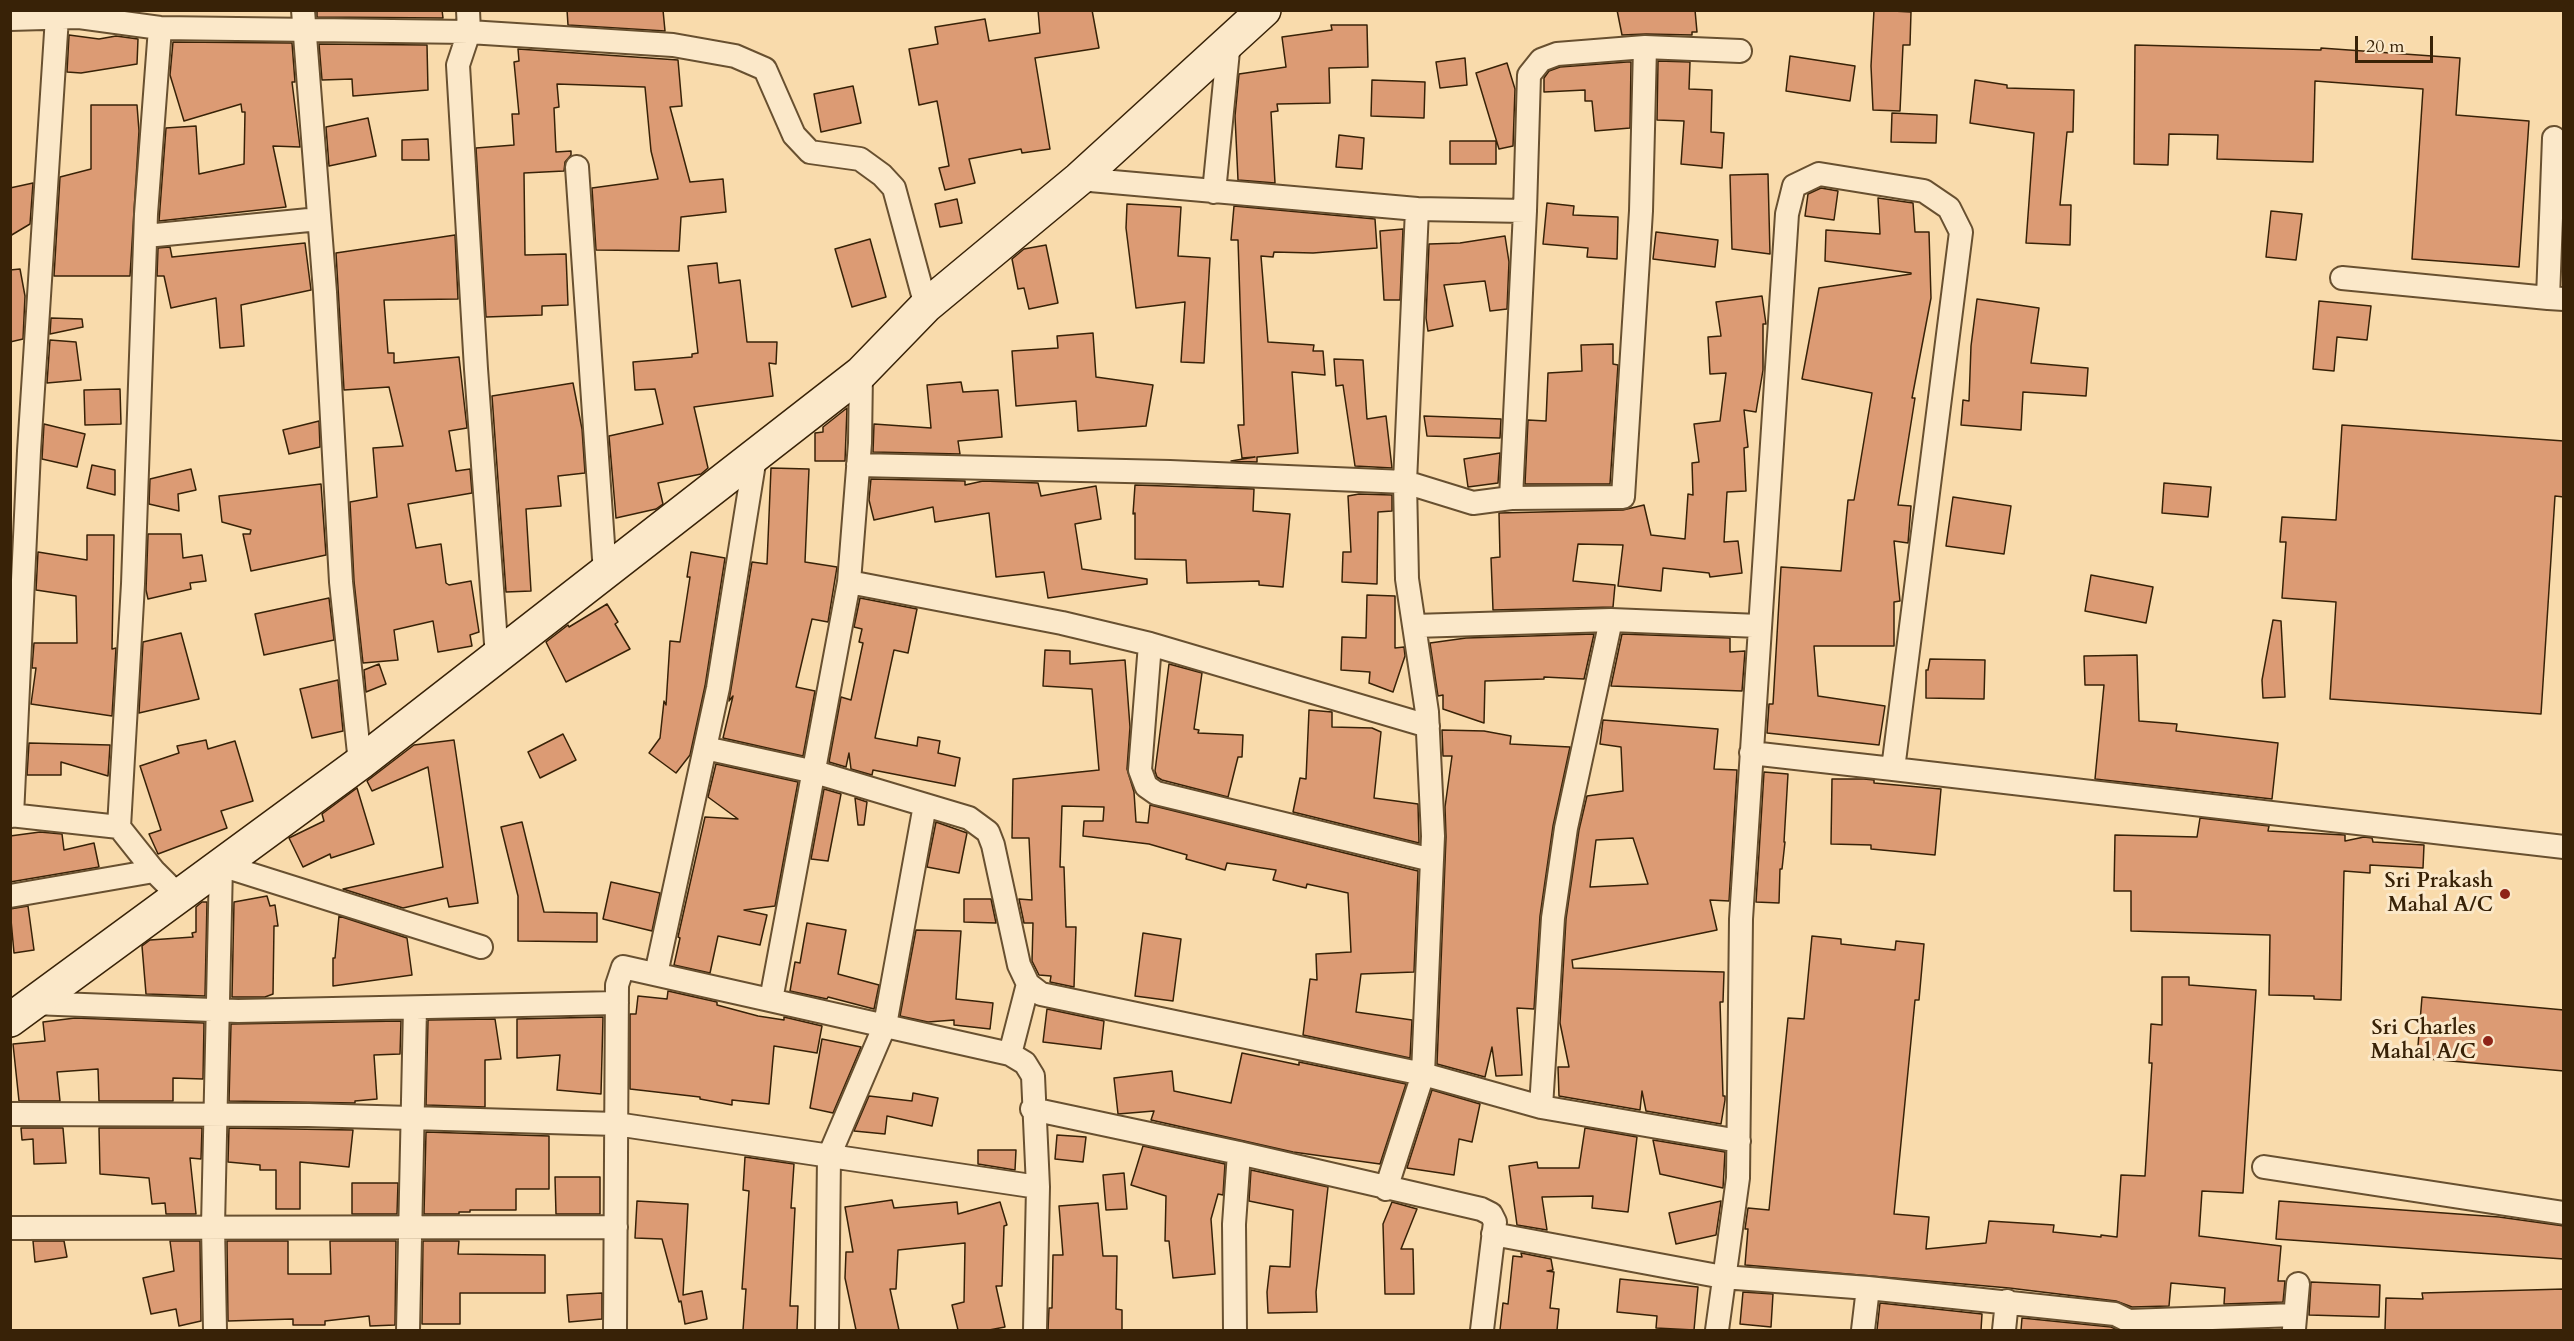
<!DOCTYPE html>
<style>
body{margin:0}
#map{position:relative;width:2574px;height:1341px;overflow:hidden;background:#f9dbac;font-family:Cardo,serif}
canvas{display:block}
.frame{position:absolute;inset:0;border:12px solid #382207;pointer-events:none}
.scale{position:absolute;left:2355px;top:36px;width:78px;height:27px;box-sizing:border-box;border:3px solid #382207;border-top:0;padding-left:8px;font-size:18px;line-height:21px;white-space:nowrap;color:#382207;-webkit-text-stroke:4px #fbe8c9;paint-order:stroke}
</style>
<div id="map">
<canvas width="2574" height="1341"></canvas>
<div class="frame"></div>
<div class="scale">20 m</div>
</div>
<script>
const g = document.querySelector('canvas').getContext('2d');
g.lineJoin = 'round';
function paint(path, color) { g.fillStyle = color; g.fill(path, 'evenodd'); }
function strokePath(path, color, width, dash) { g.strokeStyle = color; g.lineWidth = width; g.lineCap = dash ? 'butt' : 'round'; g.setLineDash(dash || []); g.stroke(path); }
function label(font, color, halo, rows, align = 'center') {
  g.font = font + ' Cardo,serif'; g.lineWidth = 6; g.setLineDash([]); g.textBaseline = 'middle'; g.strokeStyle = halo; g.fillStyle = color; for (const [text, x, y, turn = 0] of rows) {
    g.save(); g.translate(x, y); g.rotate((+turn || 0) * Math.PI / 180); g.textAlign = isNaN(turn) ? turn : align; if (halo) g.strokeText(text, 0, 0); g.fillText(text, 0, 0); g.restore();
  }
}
const building = new Path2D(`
 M317,10H442L443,18L317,17Z
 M567,10H663L665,31L568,25Z
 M1038,10H1092L1099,48L1035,58L1050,149L1022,153L1021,149L969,159L975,183L945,190L939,168L949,166L937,101L919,105L909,49L938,44L935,27L985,19L989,41L1040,33Z
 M1617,10H1695L1697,32H1692V35L1646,34L1622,35Z
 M1874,10L1911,12L1910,45H1903L1900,111L1873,110L1871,66Z
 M1331,25H1367L1368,67L1329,68L1330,103L1277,104L1278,111L1271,112L1275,183L1238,180L1235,116L1239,74L1286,67L1282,37L1332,30Z
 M69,35L99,39L116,36L138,39L137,64L81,73L67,72Z
 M173,42L292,43L295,82H292L300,147L273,146L286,207L159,221L166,128L196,126L199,174L244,164L245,112H242L241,104L184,121L170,75Z
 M319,44L427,45L428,90L353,96L352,79L322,80Z
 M2135,45L2321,50V48L2460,58L2456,115L2529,121L2519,267L2412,259L2423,89L2315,81L2313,162L2217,159L2218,135L2169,134L2168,165L2134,164Z
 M518,49L678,60L682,106L670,107L690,182L723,179L726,212L681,217L679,251L596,250L592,188L658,179L651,151L645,87L557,84L559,107L554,108L556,152L571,151V155L565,162L564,171L524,173L525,255L566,254L568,305L542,306V315L486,317L476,148L514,145L512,114H519L514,62L519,61Z
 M1790,56L1855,66L1850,101L1786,91Z
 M1465,58L1467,85L1440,88L1436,62Z
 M1658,61L1690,62L1689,89L1712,90L1711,132L1724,133L1722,168L1681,164L1684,121L1657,120Z
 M1627,62H1631L1630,128L1595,131L1592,101H1585V90L1544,92V78L1549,71L1560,67Z
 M1507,63L1515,89L1513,146L1499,149L1476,73Z
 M1372,80L1425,82L1424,118L1371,116Z
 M1975,80L2007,85V88L2074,90L2073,132H2067L2060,205H2071L2070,245L2026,243L2034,133L1970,123Z
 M853,86L861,123L821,132L814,94Z
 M91,105H137L139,131L130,276H54L60,177L91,169Z
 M1892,113L1937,115L1936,143L1891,142Z
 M368,118L376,156L329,166L326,127Z
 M1339,135L1364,138L1362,169L1336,167Z
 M428,139L429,160H402V140Z
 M1450,141H1496V164H1450Z
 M1768,174L1770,254L1732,249L1730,175Z
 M33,183L30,224L10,236V188Z
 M1821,188L1838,191L1834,220L1805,216L1808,194Z
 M1878,198L1913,203L1915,232H1929L1931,298L1912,398H1915L1898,505L1911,506L1908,543L1894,541L1900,601L1894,602V646H1814L1818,696L1885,706L1879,745L1767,733L1769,704H1773L1781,567L1841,571L1848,500H1854L1872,393L1802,379L1819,288L1911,274V273L1825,261L1826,230L1880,234Z
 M957,199L962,223L940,227L935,204Z
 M1547,203L1574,206L1573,215L1618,217L1617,259L1587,257L1588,248L1543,244Z
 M1127,204L1181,207L1178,256L1210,258L1204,363L1181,362L1185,302L1136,308L1126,228Z
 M1234,206L1375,219L1377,248L1313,253L1274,252L1273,257L1261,256L1268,342L1314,345L1313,351H1323L1325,375L1292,372L1298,453L1257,457V462L1231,461L1255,457L1242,458L1238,425H1244L1238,240H1231Z
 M2271,211L2302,214L2296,260L2266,257Z
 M1403,229L1400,300H1384L1380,231Z
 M1656,232L1718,240L1715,267L1653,259Z
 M455,235L458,299L384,300L388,353H394V363L459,357L467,428L449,431L456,471L470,469L472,493L408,504L416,548L441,544L446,583L449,585L471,581L479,632L470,635L472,646L438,652L433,621L394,630L398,660L363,663L354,581L350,502L377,497L373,448L403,446L389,387L344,390L336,253Z
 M1505,236L1509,262L1507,309L1490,311L1485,281L1444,285L1453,326L1428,331L1426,318L1429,244L1460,243Z
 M870,239L886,297L852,307L835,249Z
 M305,243L311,290L241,305L244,346L220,348L216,298L171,308L164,276H157L158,248L170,247L172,257Z
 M1046,245L1058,303L1029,309L1024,288L1018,289L1012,259L1024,249Z
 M717,263L719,283L740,280L747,342H777L776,364L769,363L773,396L694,407L708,468L701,474L658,483L663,504L656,509L616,518L609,436L663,424L655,389L635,390L633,362L692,357V354L698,353L688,266Z
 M20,269L25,296L23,339L10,342V270Z
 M1762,296L1766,324H1763V370L1756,412L1744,410L1748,447L1744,448L1746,491L1727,492L1724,542L1738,541L1742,573L1710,577L1709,573L1663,568L1661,591L1618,586L1623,545L1578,544L1573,581L1615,585L1613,607L1493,610L1491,558L1500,557L1499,513L1623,510L1644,505L1651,535L1685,539L1688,494L1693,495L1692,463L1699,462L1694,424L1720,421L1726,373L1710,374L1708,337L1721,336L1716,302Z
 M1977,299L2039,308L2031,363L2088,368L2086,396L2023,392L2021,430L1961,425L1963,400L1969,401L1971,346Z
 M2319,301L2371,306L2367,340L2337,337L2334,371L2313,369Z
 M51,318L82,319L83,327L50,334Z
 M1093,333L1096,377L1153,385L1146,426L1078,431L1076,401L1016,406L1012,351L1058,348L1057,336Z
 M50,340L76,342L81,380L47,383Z
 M1613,344V364L1618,365L1610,484H1525L1528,420L1546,421L1548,373L1582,371L1581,345Z
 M1334,359L1363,360L1367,419L1386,416L1392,468L1355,466L1343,385L1336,386Z
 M961,382L963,392L998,390L1002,437L958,441L960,454L873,452L874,424L931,428L927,385Z
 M573,383L582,429L585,473L558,476L561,506L526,509L531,591L506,592L492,396Z
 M120,389L121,424L85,425L84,390Z
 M847,408L845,461H815V433L823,432V427Z
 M1424,416L1501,419L1500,438L1427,436Z
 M319,421L320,447L289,454L283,430Z
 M44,424L85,434L77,467L42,459Z
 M2342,425L2564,441V497L2555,496L2541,714L2330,699L2336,602L2282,598L2286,542H2280L2282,517L2336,520Z
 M1500,453L1498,483L1468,487L1464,459Z
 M92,465L115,470V495L87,488Z
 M771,468L809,469L805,562L837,567L828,622L812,619L796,687L815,691L803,756L723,738L733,696L729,701L752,562L767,564Z
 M191,469L196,490L178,494L179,511L149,504L150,479Z
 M871,479L965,481V485L983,481L1038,483L1041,496L1096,486L1101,519L1075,524L1082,569L1147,579V584L1048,598L1044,572L996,577L989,513L935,522L933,507L874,520L869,500Z
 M2164,483L2211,487L2208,517L2162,513Z
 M321,484L326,555L251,571L243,534H250L251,530L222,522L219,496Z
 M1135,485L1254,489L1253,511L1290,514L1283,587L1259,585V581L1187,583L1186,560L1135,559V513L1133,514Z
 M1359,494L1392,495V511L1378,512L1377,584L1342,582L1343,552H1351L1348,496Z
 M1953,497L2011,506L2004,554L1946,546Z
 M148,534H181L183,558L202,555L206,581L190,583L191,589L148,599L146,590Z
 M87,535H114L112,649L116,648L112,716L31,704L36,668H32L34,643H77L76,596L36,590L38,552L87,560Z
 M691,552L725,558L705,686L690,755L676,773L649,753L660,738L664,701L666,705L670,641L680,642L690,577H687Z
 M2091,575L2153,587L2146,623L2085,611Z
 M1367,595L1395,596V648L1404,647L1405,656L1393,692L1369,683L1370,672L1341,670L1342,637L1366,638Z
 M329,598L334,640L264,655L255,614Z
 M860,598L917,609L908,653L894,650L875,738L917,746L918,737L940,741L938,753L960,758L955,786L873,770L872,775L851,769L849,753L846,767L829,762L841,697L851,700L863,643L859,642L862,629L854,627Z
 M607,604L618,622L615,624L630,649L566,682L546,642L568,625L569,627Z
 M2273,620L2281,621L2285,697L2263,698L2262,680Z
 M181,633L199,699L139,713L143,642Z
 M1594,634L1584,679L1544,677V679L1485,681L1484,723L1443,709V695L1438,696L1430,643L1466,638Z
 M1622,634L1730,638V652L1745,651L1742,691L1611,686Z
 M1045,650L1070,651V664L1125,660L1130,727L1127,769L1134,792L1136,822L1148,823L1150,805L1418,871L1414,972L1361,974L1356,1012L1412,1020L1410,1058L1303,1035L1310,979L1317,980L1316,954L1351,952L1348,893L1307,884L1306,888L1273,880L1276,870L1227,863L1225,870L1186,859L1187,855L1149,844L1083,836L1084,821H1103L1104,807L1062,806L1060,867H1064L1066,927H1076L1074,987L1050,982L1051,976L1039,975L1032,961L1033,923H1024L1019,899L1032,900L1029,838H1012L1013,779L1099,770L1092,689L1043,686Z
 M2137,655L2139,721L2177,724L2176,731L2278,743L2272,799L2095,779L2104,685H2085L2084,656Z
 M1930,659L1985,660L1984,699L1926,698V670H1928Z
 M379,664L386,684L366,692L364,670Z
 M1169,664L1202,673L1194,729L1199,730L1198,733L1243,735L1242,757H1238L1228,797L1162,780L1157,777L1155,771Z
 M338,680L343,731L312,738L300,689Z
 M1309,710L1332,712V727L1372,728L1381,732L1374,798L1418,804L1419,843L1293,812L1300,778L1306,779Z
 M1603,720L1718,729L1714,769L1737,770L1729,901L1710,900L1717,930L1572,960L1573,968L1724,972L1723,1002H1720L1723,1096H1725V1100L1721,1124L1646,1111L1642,1091L1640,1110L1559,1096L1558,1067H1569L1560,1023L1566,919L1579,830L1587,796L1623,791L1621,747L1600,744ZM1633,838L1648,884L1590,887L1596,840Z
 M1442,730L1484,731L1511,736L1510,744L1570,747L1553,826L1540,916L1534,1009L1517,1008L1522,1075L1496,1076L1492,1047L1485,1077L1437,1064L1446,837L1445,807L1452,756H1443Z
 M563,734L576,760L540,778L528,752Z
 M206,740L208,749L235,741L253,801L221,811L227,828L158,854L149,834L161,830L140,766L179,753L177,746Z
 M454,740L478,903L449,907L447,898L403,908L343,889L443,867L428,767L372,791L367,781L414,745Z
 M29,743L110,745L108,776L61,762V775H27Z
 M716,764L798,782L775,906L744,910L767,915L760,945L718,936L710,973L674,965L680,938L678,937L705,817L738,819L708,797Z
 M1764,772L1788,774L1784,842H1785L1782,869H1780L1779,903L1756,902Z
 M1832,779H1864L1874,780V783L1941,789L1935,855L1871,849V845L1831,844Z
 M357,788L374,844L331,858L330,854L303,867L289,838L324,821L322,814Z
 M824,789L841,794L828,861L811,859Z
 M855,798L867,802L864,825H858Z
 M2200,818L2269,826L2268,831L2345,835V841L2364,837L2372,838L2373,842L2424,845L2423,868L2370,865V873L2344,871L2341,1000L2314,999V996L2269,995L2270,935L2131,931V891H2114L2115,835L2197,837Z
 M522,822L544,912L597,913V942L518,941V896L501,827Z
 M936,822L967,833L959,873L927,867Z
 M40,832L62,834L64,850L94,843L99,867L10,882V836Z
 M611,882L660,893L652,931L603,919Z
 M267,896L270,906L275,905L278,926H274L273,994L265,997H232L234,902Z
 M964,899H991L996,923L964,922Z
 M202,902H207L205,996L146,994L142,946L150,940L193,937L192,933L196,932V907Z
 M28,906L34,950L14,953L10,909Z
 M339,916L407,938L412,975L333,986V958H335Z
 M807,923L846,930L838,974L879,985L874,1009L828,997L827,999L790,991L795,962L800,963Z
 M916,930L961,931L956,999L993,1003L990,1029L954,1025V1020L928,1022L900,1016Z
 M1143,933L1181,939L1173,1001L1135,996Z
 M1812,936L1841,939V944L1895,950L1896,941L1924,944L1919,1000H1915L1894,1214L1929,1217L1926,1249L1986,1243L1989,1221L2054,1225L2053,1232L2101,1237V1235L2117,1237L2121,1175L2145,1176L2152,1063H2149L2151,1024L2162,1025V977H2189V985L2256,990L2243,1193L2202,1191L2199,1236L2281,1246L2278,1281H2285L2283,1302L2224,1304L2225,1288L2171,1283L2169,1306L2132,1307L2116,1301L2009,1288L1745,1265L1748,1229H1745L1748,1208L1769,1210L1788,1018L1804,1019Z
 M668,991L717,1002V1005L758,1016L784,1020V1017L822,1026L817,1053L774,1046L769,1104L732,1100V1105L700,1099V1097L630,1089V1014H636L638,996L667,999Z
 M2422,997L2564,1010V1071L2417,1058Z
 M1047,1009L1104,1021L1101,1049L1043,1042Z
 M603,1017L601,1094L557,1090L560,1055L517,1058V1019Z
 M75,1018L204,1023L203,1079L173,1078V1101H99L98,1069L57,1072L60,1101H19L13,1044L45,1041L43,1022Z
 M495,1019L501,1059L485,1060V1107L426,1105L428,1020Z
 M401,1021L400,1054L374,1055L377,1099L355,1101V1103L229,1101L231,1024Z
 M822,1039L861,1047L833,1113L810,1108Z
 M1242,1053L1299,1065V1062L1406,1084L1380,1164L1293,1152L1151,1120L1154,1111L1118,1114L1114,1078L1172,1071L1174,1091L1231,1103Z
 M1432,1090L1480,1104L1472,1142L1459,1139L1454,1175L1407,1168Z
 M913,1093L938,1098L932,1126L887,1116L885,1134L854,1131L869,1096L912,1101Z
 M21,1128H63L66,1163L34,1164L33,1139L22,1140Z
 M99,1128H202L201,1159L190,1158L196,1214H166L165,1203L152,1204L149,1178L100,1174Z
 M229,1128L353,1130L349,1167L300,1162V1209H276V1170H260V1165L228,1162Z
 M1585,1128L1637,1137L1628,1212L1592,1208L1593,1196L1542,1197L1547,1230L1517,1225L1509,1166L1537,1162L1538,1168H1579Z
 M426,1132L549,1136V1189H516V1210H470V1212H459V1214H424Z
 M1057,1135L1086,1137L1083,1162L1055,1159Z
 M1653,1140L1725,1152L1723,1188L1660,1174Z
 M1143,1146L1225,1164L1223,1195L1218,1194L1211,1219L1215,1274L1173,1278L1169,1241H1165L1166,1196L1131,1185Z
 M978,1150H1016L1015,1170L978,1164Z
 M745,1157L794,1164L791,1208H795L790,1306H798L797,1330H743L746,1289H742L749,1191L743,1190Z
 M1251,1170L1328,1187L1316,1292L1317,1312L1268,1313L1267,1292L1270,1266L1290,1267L1293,1210L1249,1201Z
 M1124,1173L1127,1209L1106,1210L1103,1175Z
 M555,1177H600V1214H556Z
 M352,1183H398L397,1214H352Z
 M892,1200L894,1208L957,1202L958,1214L1000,1202L1007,1225L1004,1226L1002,1286H996L1005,1327L989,1330H958L952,1305L964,1302L965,1243L898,1250L896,1289H890L899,1330H856L845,1278L846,1252H853L845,1207Z
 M637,1201L688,1204L683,1295L702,1291L707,1319L685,1324L681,1301L679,1302L662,1239L635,1238Z
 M1721,1201L1716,1235L1676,1244L1669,1213Z
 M2279,1201L2499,1217L2564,1226V1259L2276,1239Z
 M1392,1202L1417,1209L1401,1249H1413L1414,1294H1385L1383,1224Z
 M1098,1203L1103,1256H1117L1116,1309L1122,1310V1330H1048L1049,1308H1052L1053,1255H1063L1059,1206Z
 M33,1241H64L67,1257L35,1262Z
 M170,1241H200L201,1321L179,1326L176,1309L151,1314L143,1278L174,1271Z
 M227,1241H288V1274H331L330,1241H396L395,1325L370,1326L369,1316L325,1321V1325H293V1319L228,1321Z
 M423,1241H459L458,1254L545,1255V1293H460V1324H422Z
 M1521,1253L1551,1259L1553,1270L1547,1271L1554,1272L1550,1308L1559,1309L1557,1330H1500L1503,1303L1508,1304L1513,1256L1522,1257Z
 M1620,1279L1698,1287L1694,1330L1656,1328L1657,1316L1617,1312Z
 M2311,1282L2380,1285L2379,1317L2309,1315Z
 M2564,1289V1330H2385L2386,1298L2423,1299L2422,1293Z
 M1743,1292L1773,1294L1771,1327L1740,1324Z
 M602,1293V1319L569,1322L567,1295Z
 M1880,1303L1982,1314L1981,1330H1877Z
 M2022,1318L2111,1327L2118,1330H2021Z`);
paint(building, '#dc9b74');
strokePath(building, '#382207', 1.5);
const minor = new Path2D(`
 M303,10L325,292L341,582L360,763
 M468,10L469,32L458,65L476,369L497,657
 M10,19L79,17L160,28L469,32L673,45L735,56L765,69L794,135L810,152L860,159L882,175L894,188L926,306
 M160,28L146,214L133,584L119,827L154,871L179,896
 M2554,138L2548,298L2564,299
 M577,167L605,573
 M1079,179L1417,209L1405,482L1473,503L1511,498L1623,497L1641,211L1645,47
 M1214,192L1229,41
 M1417,209L1525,211
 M146,236L319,219
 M2342,278L2548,298
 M858,465L1170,472L1405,482L1407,579L1427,712L1433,836L1423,1074L1386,1189
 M1511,498L1525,211L1529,75L1541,60L1557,54L1645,47L1740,51
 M849,582L1062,623L1150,644L1428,726
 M1414,626L1611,620
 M1150,644L1140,770L1146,786L1156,793L1432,860
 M705,748L815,772L969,818L988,832L993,845L1019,965L1028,984L1041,994L1423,1074L1541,1107L1739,1141
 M1893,769L2564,847
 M10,815L119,827
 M12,816L29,451L57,17
 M10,896L154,871
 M656,974L718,688L755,457
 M771,1000L849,582L860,443L861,373
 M33,1003L238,1011L617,1003
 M1010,1054L1028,984
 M1541,1107L1553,918L1566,828L1611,620L1759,626
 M1032,1109L1239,1153L1481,1209L1491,1214L1495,1222L1482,1330
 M10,1114L308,1115L616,1124L1038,1187
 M2264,1167L2564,1213
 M10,1228L616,1227
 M1493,1234L1723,1277L1868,1288L1863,1330
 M1868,1288L2115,1314L2129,1321L2136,1330
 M2129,1321L2295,1315
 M2294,1329L2298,1284
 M215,1330L213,1226L221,865L481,947
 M408,1330L415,1008
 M615,1330L617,985L623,967L1010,1054L1025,1063L1033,1076L1038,1187L1035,1330
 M827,1330L829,1156L885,1025L925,805
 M1235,1330L1234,1224L1239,1153
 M1717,1330L1738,1178L1741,919L1787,214L1794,186L1819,174L1924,191L1949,208L1961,232L1893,769L1751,753
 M2004,1330L2007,1301`);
const secondary = new Path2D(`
 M10,1020L360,763L861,373L926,306L1079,179L1264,10`);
strokePath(minor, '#685030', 26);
strokePath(secondary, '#382207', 36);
strokePath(minor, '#fbe8c9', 22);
strokePath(secondary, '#fbe8c9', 33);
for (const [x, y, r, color] of [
 [2505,894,6,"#8f2418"],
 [2488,1041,6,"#8f2418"]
]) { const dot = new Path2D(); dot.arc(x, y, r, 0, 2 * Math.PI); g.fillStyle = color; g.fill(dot); strokePath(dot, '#fbe8c9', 2); }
label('bold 21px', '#382207', '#fbe8c9', [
 ["Sri Prakash",2493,882],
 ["Mahal A/C",2493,906],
 ["Sri Charles",2476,1029],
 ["Mahal A/C",2476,1053]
], 'right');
</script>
